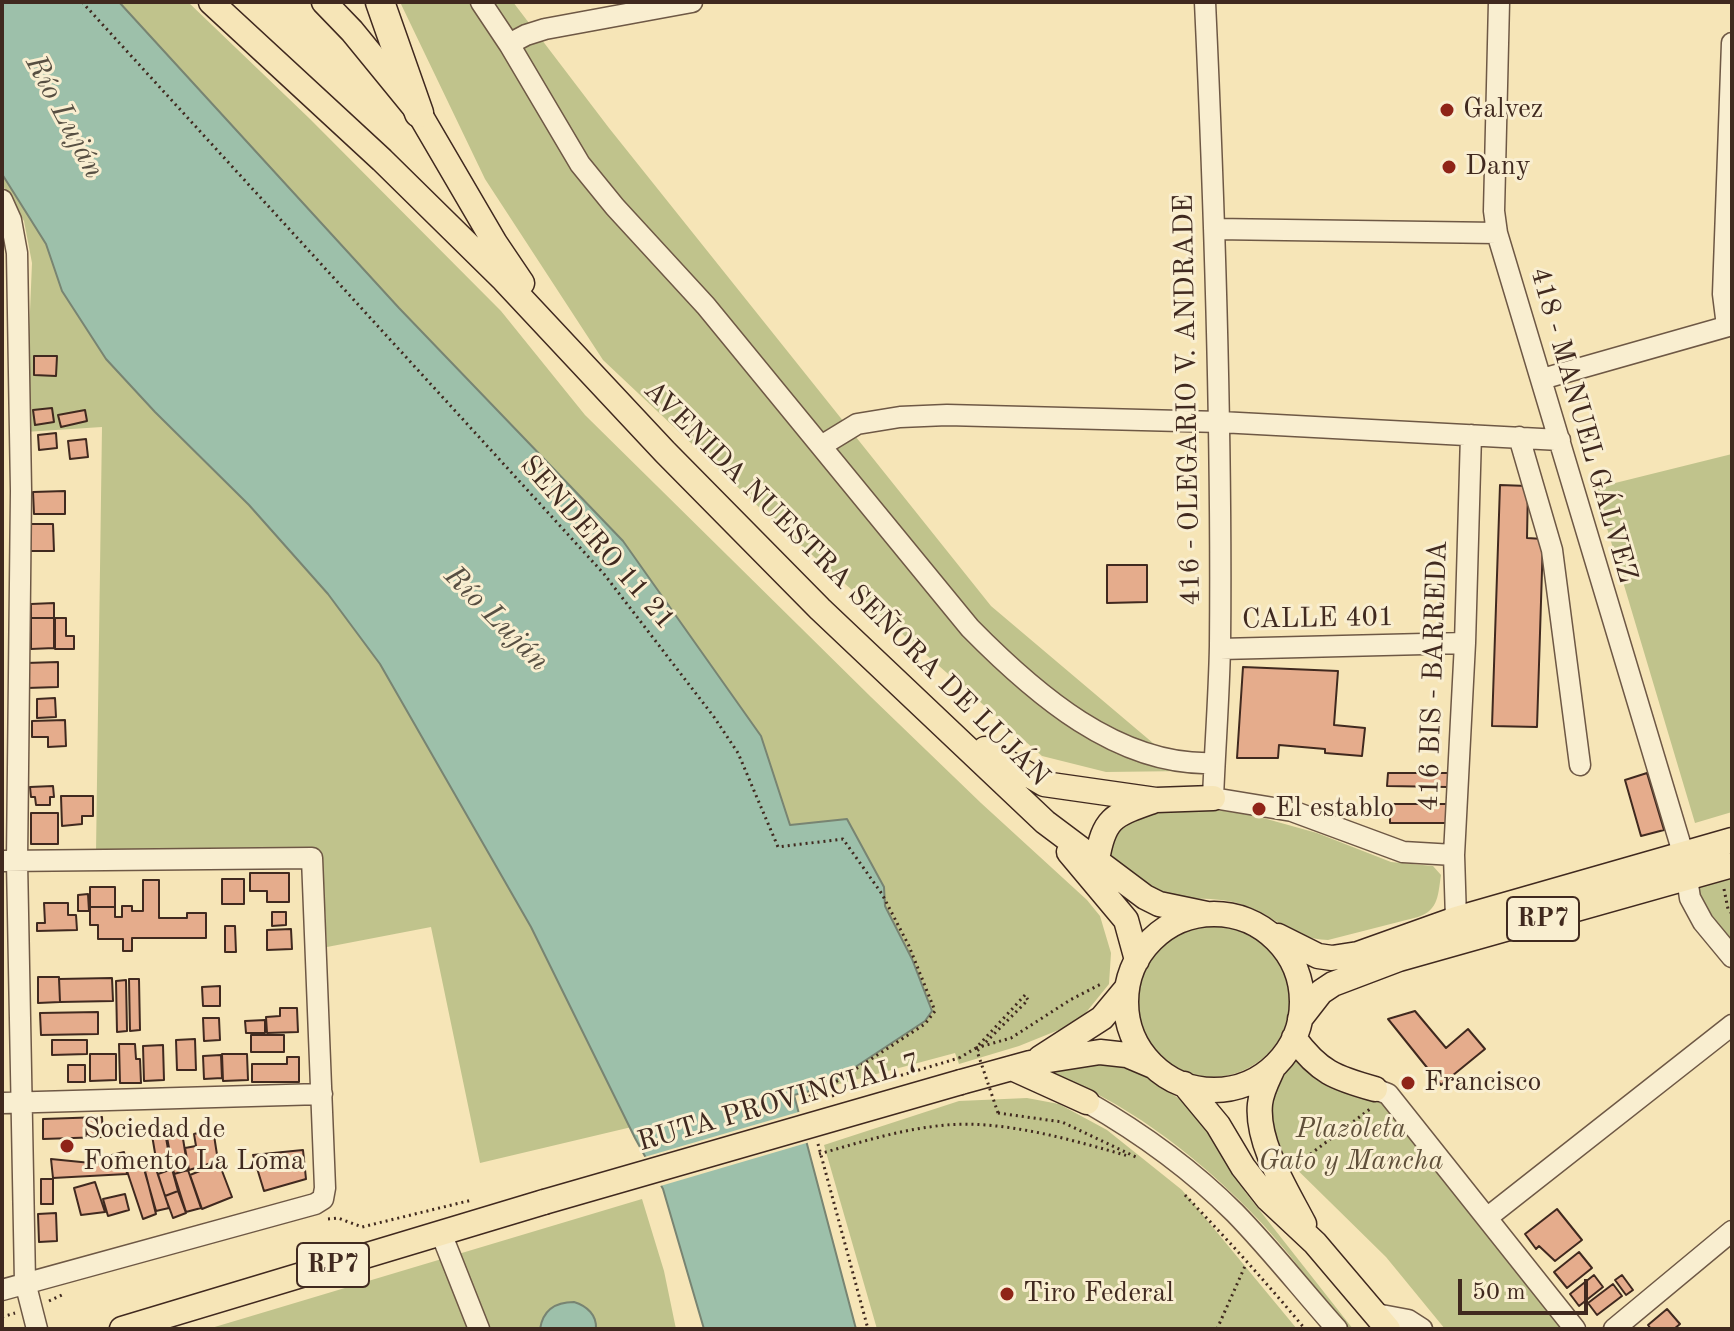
<!DOCTYPE html>
<meta charset="utf-8">
<style>
body{margin:0}
#map{position:relative;width:1734px;height:1331px;overflow:hidden;background:#f6e5b7;font-family:"Old Standard TT",serif}
canvas{display:block}
.frame{position:absolute;inset:0;border:4px solid #40291f;pointer-events:none}
.scale{position:absolute;left:1458px;top:1279px;width:130px;height:36px;box-sizing:border-box;border:4px solid #40291f;border-top:0;padding-left:10px;font-size:24px;line-height:28px;white-space:nowrap;color:#40291f;-webkit-text-stroke:6px #f9eed0;paint-order:stroke}
</style>
<div id="map">
<canvas width="1734" height="1331"></canvas>
<div class="frame"></div>
<div class="scale">50 m</div>
</div>
<script>
const g = document.querySelector('canvas').getContext('2d');
g.lineJoin = 'round';
function paint(path, color) { g.fillStyle = color; g.fill(path, 'evenodd'); }
function strokePath(path, color, width, dash) { g.strokeStyle = color; g.lineWidth = width; g.lineCap = dash ? 'butt' : 'round'; g.setLineDash(dash || []); g.stroke(path); }
function label(font, color, halo, rows, align = 'center') {
  g.font = font + ' "Old Standard TT",serif'; g.lineWidth = 6; g.setLineDash([]); g.textBaseline = 'middle'; g.strokeStyle = halo; g.fillStyle = color; for (const [text, x, y, turn = 0] of rows) {
    g.save(); g.translate(x, y); g.rotate((+turn || 0) * Math.PI / 180); g.textAlign = isNaN(turn) ? turn : align; if (halo) g.strokeText(text, 0, 0); g.fillText(text, 0, 0); g.restore();
  }
}
paint(new Path2D(`
 M36,2H188L310,119L501,311L585,415L871,697L981,803L1087,900L1100,916L1111,953L1109,984L1084,1015L1071,1025L1019,1046L959,1064L955,1053L802,1094L791,1001Z
 M400,2H513L609,128L991,606L1186,771L1106,772L1042,756L780,527L603,360L485,179Z
 M2,135L332,562L678,1116L480,1163L431,927L327,947L322,854L96,852L102,427L25,432L32,263L24,221L2,184Z
 M1732,454V812L1695,823L1595,488Z
 M1191,806L1256,816L1317,833L1391,862L1433,866L1441,875C1438,894 1439,910 1418,917L1328,940C1290,939 1272,912 1237,903C1209,895 1180,903 1152,892C1137,886 1121,868 1108,857L1106,835L1133,813Z
 M1732,878V950L1693,891L1702,884Z
 M1134 999a78 78 0 1 1 156 0a78 78 0 1 1-156 0Z
 M1295,1050L1388,1103L1564,1329H1445L1386,1257L1273,1146L1270,1088Z
 M1089,1059L1131,1065L1185,1103L1213,1139L1246,1193L1353,1329H1347C1316,1290 1286,1247 1250,1211C1191,1151 1124,1101 1045,1070Z
 M1027,1098L1059,1104L1107,1130L1182,1190L1297,1329H877L824,1145L959,1101Z
 M642,1199L664,1271L676,1329H208Z`), '#c0c38c');
const water = new Path2D(`
 M2,2H119L399,308L623,541L761,736L790,825L847,819L884,887L885,906L912,959L932,1011L925,1021L825,1087L794,1095L856,1329H704L663,1189L635,1138L531,927L380,664L328,594L249,505L155,412L106,359L62,291L46,244L2,174Z
 M574,1302C587,1306 597,1315 596,1329H540C543,1310 556,1302 574,1302Z`);
paint(water, '#9dc0aa');
strokePath(water, '#788472', 2);
paint(new Path2D(`
 M802,1111L810,1142L657,1187L641,1158Z`), '#f6e5b7');
const building = new Path2D(`
 M34,356H57L56,376L34,375Z
 M52,408L54,422L35,425L33,410Z
 M85,410L87,421L61,427L58,415Z
 M56,433L57,448L39,450L38,435Z
 M86,439L88,457L70,459L68,441Z
 M1500,485L1528,486L1527,538L1543,539L1537,727L1492,726Z
 M65,491V514H34L33,492Z
 M25,524H53L54,551H26Z
 M1107,565H1147V602L1107,603Z
 M54,603V618H31V604Z
 M31,618H54V648L31,649Z
 M55,618H66V636H74V649H55Z
 M58,662V687L27,688L26,663Z
 M1243,667L1338,671L1334,725L1365,728L1362,756L1325,753V749L1279,745L1278,758H1237Z
 M55,698L56,717L37,718V699Z
 M65,720L66,746L48,747V737H32V721Z
 M1388,773H1449L1448,787L1387,786Z
 M1647,773L1664,830L1641,836L1625,780Z
 M53,786L54,797H50V805H36L35,797H31L30,787Z
 M61,796H93V816H82V824L62,826Z
 M1390,804H1447V823H1390Z
 M31,813H58V844H31Z
 M250,873H289V902H267V891H250Z
 M222,879H244V904H222Z
 M143,880H159V918H187V913H206V938H132V951H123V939H98V925H90V907H115V917H122V906H132V911H143Z
 M90,887H115V907H90Z
 M88,894L89,911H78V895Z
 M44,903H68V915H76L77,930L37,931V923H45Z
 M272,912H286V925L272,926Z
 M225,926H235L236,952H225Z
 M291,929L292,949L267,950V930Z
 M38,977H59L60,1002L38,1003Z
 M112,978L113,1001L60,1002L59,979Z
 M129,979H139L140,1030L130,1031Z
 M126,980L127,1031L117,1032L116,981Z
 M220,986V1006H203L202,987Z
 M280,1008H297L298,1032L267,1033L266,1017L280,1016Z
 M1415,1011L1446,1048L1468,1029L1485,1049L1441,1085L1388,1019Z
 M98,1012V1034L41,1035L40,1013Z
 M203,1018H219L220,1040L204,1041Z
 M265,1020V1033H246L245,1021Z
 M251,1035H284V1052H251Z
 M195,1039L196,1070H177L176,1040Z
 M52,1040H87V1054L52,1055Z
 M119,1044H135L136,1059H140L141,1083H120Z
 M163,1045L164,1080L144,1081L143,1046Z
 M90,1054H116V1080L90,1081Z
 M222,1054H247L248,1080L223,1081Z
 M221,1055L222,1078L204,1079L203,1056Z
 M287,1057H299V1082H252V1064H287Z
 M68,1065H85V1082H68Z
 M102,1117L103,1137L43,1139V1119Z
 M181,1126L188,1170L174,1174L165,1127Z
 M213,1129L218,1161L189,1170L185,1148L196,1146L194,1134Z
 M165,1132L171,1166L158,1171L152,1135Z
 M303,1150L306,1179L264,1191L253,1155Z
 M124,1152L127,1174L53,1178L51,1159L101,1164L100,1158Z
 M219,1163L232,1197L202,1209L190,1175Z
 M155,1166L169,1208L156,1211L144,1169Z
 M144,1167L156,1214L143,1219L127,1171Z
 M172,1169L178,1191L165,1196L158,1174Z
 M188,1170L201,1208L186,1212L174,1174Z
 M41,1179H53V1204H41Z
 M95,1182L105,1212L81,1215L74,1188Z
 M178,1191L186,1213L173,1218L165,1196Z
 M125,1194L129,1210L108,1216L103,1199Z
 M1557,1209L1582,1240L1555,1261L1539,1246L1536,1249L1525,1234Z
 M56,1213L57,1241L39,1242L38,1214Z
 M1579,1252L1592,1268L1567,1288L1554,1272Z
 M1594,1275L1603,1287L1579,1306L1570,1294Z
 M1622,1275L1633,1290L1626,1295L1615,1280Z
 M1613,1284L1622,1296L1597,1315L1588,1303Z
 M1667,1309L1680,1324L1674,1329H1651L1648,1325Z`);
paint(building, '#e5ac8c');
strokePath(building, '#40291f', 2);
const minor = new Path2D(`
 M481,2L509,44L580,164L615,207L706,306L970,628C1034,693 1118,767 1214,763
 M1205,2C1215,217 1222,431 1220,646C1219,697 1215,747 1213,798L1292,811L1403,852L1454,855
 M1499,2L1494,211L1497,233C1560,440 1620,647 1683,853L1690,898L1703,922L1732,957
 M509,44L526,35L545,29L692,2
 M2,200L11,220L17,253L21,491L17,861L25,1282L37,1329
 M1215,229L1497,233
 M1727,326L1723,294L1732,43
 M1542,379L1732,325
 M1519,437L1552,550L1580,765
 M821,446L857,424L900,417L947,415L1220,422L1560,440
 M1220,649L1465,643
 M2,861L312,858L325,1188L323,1199L315,1204L2,1290
 M1456,919L1454,855L1465,643L1471,435
 M1375,1089L1388,1094L1575,1329
 M1087,1102C1141,1133 1191,1169 1235,1213C1271,1250 1303,1291 1337,1329
 M2,1103L322,1094
 M1488,1217L1732,1025
 M441,1233L479,1329
 M1376,1314L1408,1320L1422,1329
 M1614,1329L1732,1231`);
const major = new Path2D(`
 M211,2L382,160L504,280L665,452L820,609L1045,822L1145,897L1159,904L1207,914
 M324,2L352,31L419,113L495,243L522,283
 M985,749L1044,784L1156,800L1213,798
 M1069,852L1126,920L1137,960
 M1097,860C1104,817 1114,815 1153,801
 M1126 1002a88 88 0 1 1 176 0a88 88 0 1 1-176 0Z
 M1278,936L1318,956L1332,958L1358,954L1456,919L1732,840
 M1300,1019L1321,992L1333,984L1399,959L1732,865
 M1294,1038C1319,1072 1335,1078 1375,1089
 M1040,1058L1102,1018L1127,988
 M1012,1068L1087,1102
 M1273,1068C1268,1079 1261,1092 1260,1104C1256,1143 1287,1191 1304,1224
 M961,1082L1030,1063L1100,1052L1127,1055L1153,1066
 M1184,1084L1218,1125L1243,1167L1268,1199L1315,1243L1388,1329
 M122,1329L544,1202`);
const highway = new Path2D(`
 M380,2L419,113`);
strokePath(minor, '#6e5845', 23);
strokePath(major, '#40291f', 27);
strokePath(highway, '#40291f', 31);
strokePath(new Path2D(`
 M82,2L604,574L714,717L738,753L778,847L843,839L882,894L909,946L935,1011L925,1024L828,1087L810,1096L811,1105
 M1724,889L1728,909L1732,914
 M976,1048L1011,1038L1070,1000L1103,983
 M959,1058L976,1048L1025,995
 M998,1113L1062,1122L1138,1158
 M818,1144L868,1329
 M819,1154C861,1142 902,1129 946,1125C1004,1120 1073,1140 1128,1156
 M1296,1165L1370,1109
 M1185,1195C1226,1238 1267,1283 1305,1329
 M328,1219L338,1218L362,1227L472,1200
 M49,1301L64,1294
 M2,1317L15,1313
 M1217,1329L1246,1264`), '#40291f', 3, [2, 4]);
strokePath(minor, '#f9eed0', 20);
strokePath(major, '#f6e5b7', 24);
strokePath(highway, '#f6e5b7', 28);
const majorBridge = new Path2D(`
 M544,1202L961,1082`);
strokePath(majorBridge, '#40291f', 27, []);
strokePath(new Path2D(`
 M832,1096L959,1058
 M998,1113L977,1051L1028,1000L1025,995`), '#40291f', 3, [2, 4]);
strokePath(majorBridge, '#f6e5b7', 24);
for (const [x, y, r, color] of [
 [1447,110,8,"#8f2418"],
 [1449,167,8,"#8f2418"],
 [1259,809,8,"#8f2418"],
 [1408,1083,8,"#8f2418"],
 [67,1146,8,"#8f2418"],
 [1007,1294,8,"#8f2418"]
]) { const dot = new Path2D(); dot.arc(x, y, r, 0, 2 * Math.PI); g.fillStyle = color; g.fill(dot); strokePath(dot, '#f9eed0', 3); }
for (const [x, y, w] of [
 [1543,919,72],
 [333,1265,72]
]) { const box = new Path2D(); box.roundRect(x - w / 2, y - 22, w, 44, 6); g.fillStyle = '#f9eed0'; g.fill(box); strokePath(box, '#40291f', 2); }
label('bold 26px', '#40291f', null, [
 ["RP7",1543,919],
 ["RP7",333,1265]
]);
label('28px', '#40291f', '#f9eed0', [
 ["Galvez",1463,110],
 ["Dany",1465,167],
 ["El establo",1275,809],
 ["Francisco",1424,1083],
 ["Sociedad de",83,1130],
 ["Fomento La Loma",83,1162],
 ["Tiro Federal",1023,1294]
], 'left');
label('28px', '#40291f', '#f9eed0', [
 ["416 - OLEGARIO V. ANDRADE",1188,400,-91],
 ["418 - MANUEL GÁLVEZ",1583,425,74],
 ["SENDERO 11 21",597,543,49],
 ["AVENIDA NUESTRA SEÑORA DE LUJÁN",846,584,45],
 ["CALLE 401",1318,619,-1],
 ["416 BIS - BARREDA",1434,676,-88],
 ["RUTA PROVINCIAL 7",779,1103,-16]
]);
label('italic 28px', '#60503a', '#f9eed0', [
 ["Plazoleta",1351,1130],
 ["Gato y Mancha",1351,1162]
]);
label('italic 30px', '#574f42', '#f9eed0', [
 ["Río Luján",64,117,62],
 ["Río Luján",496,619,45]
]);
</script>
